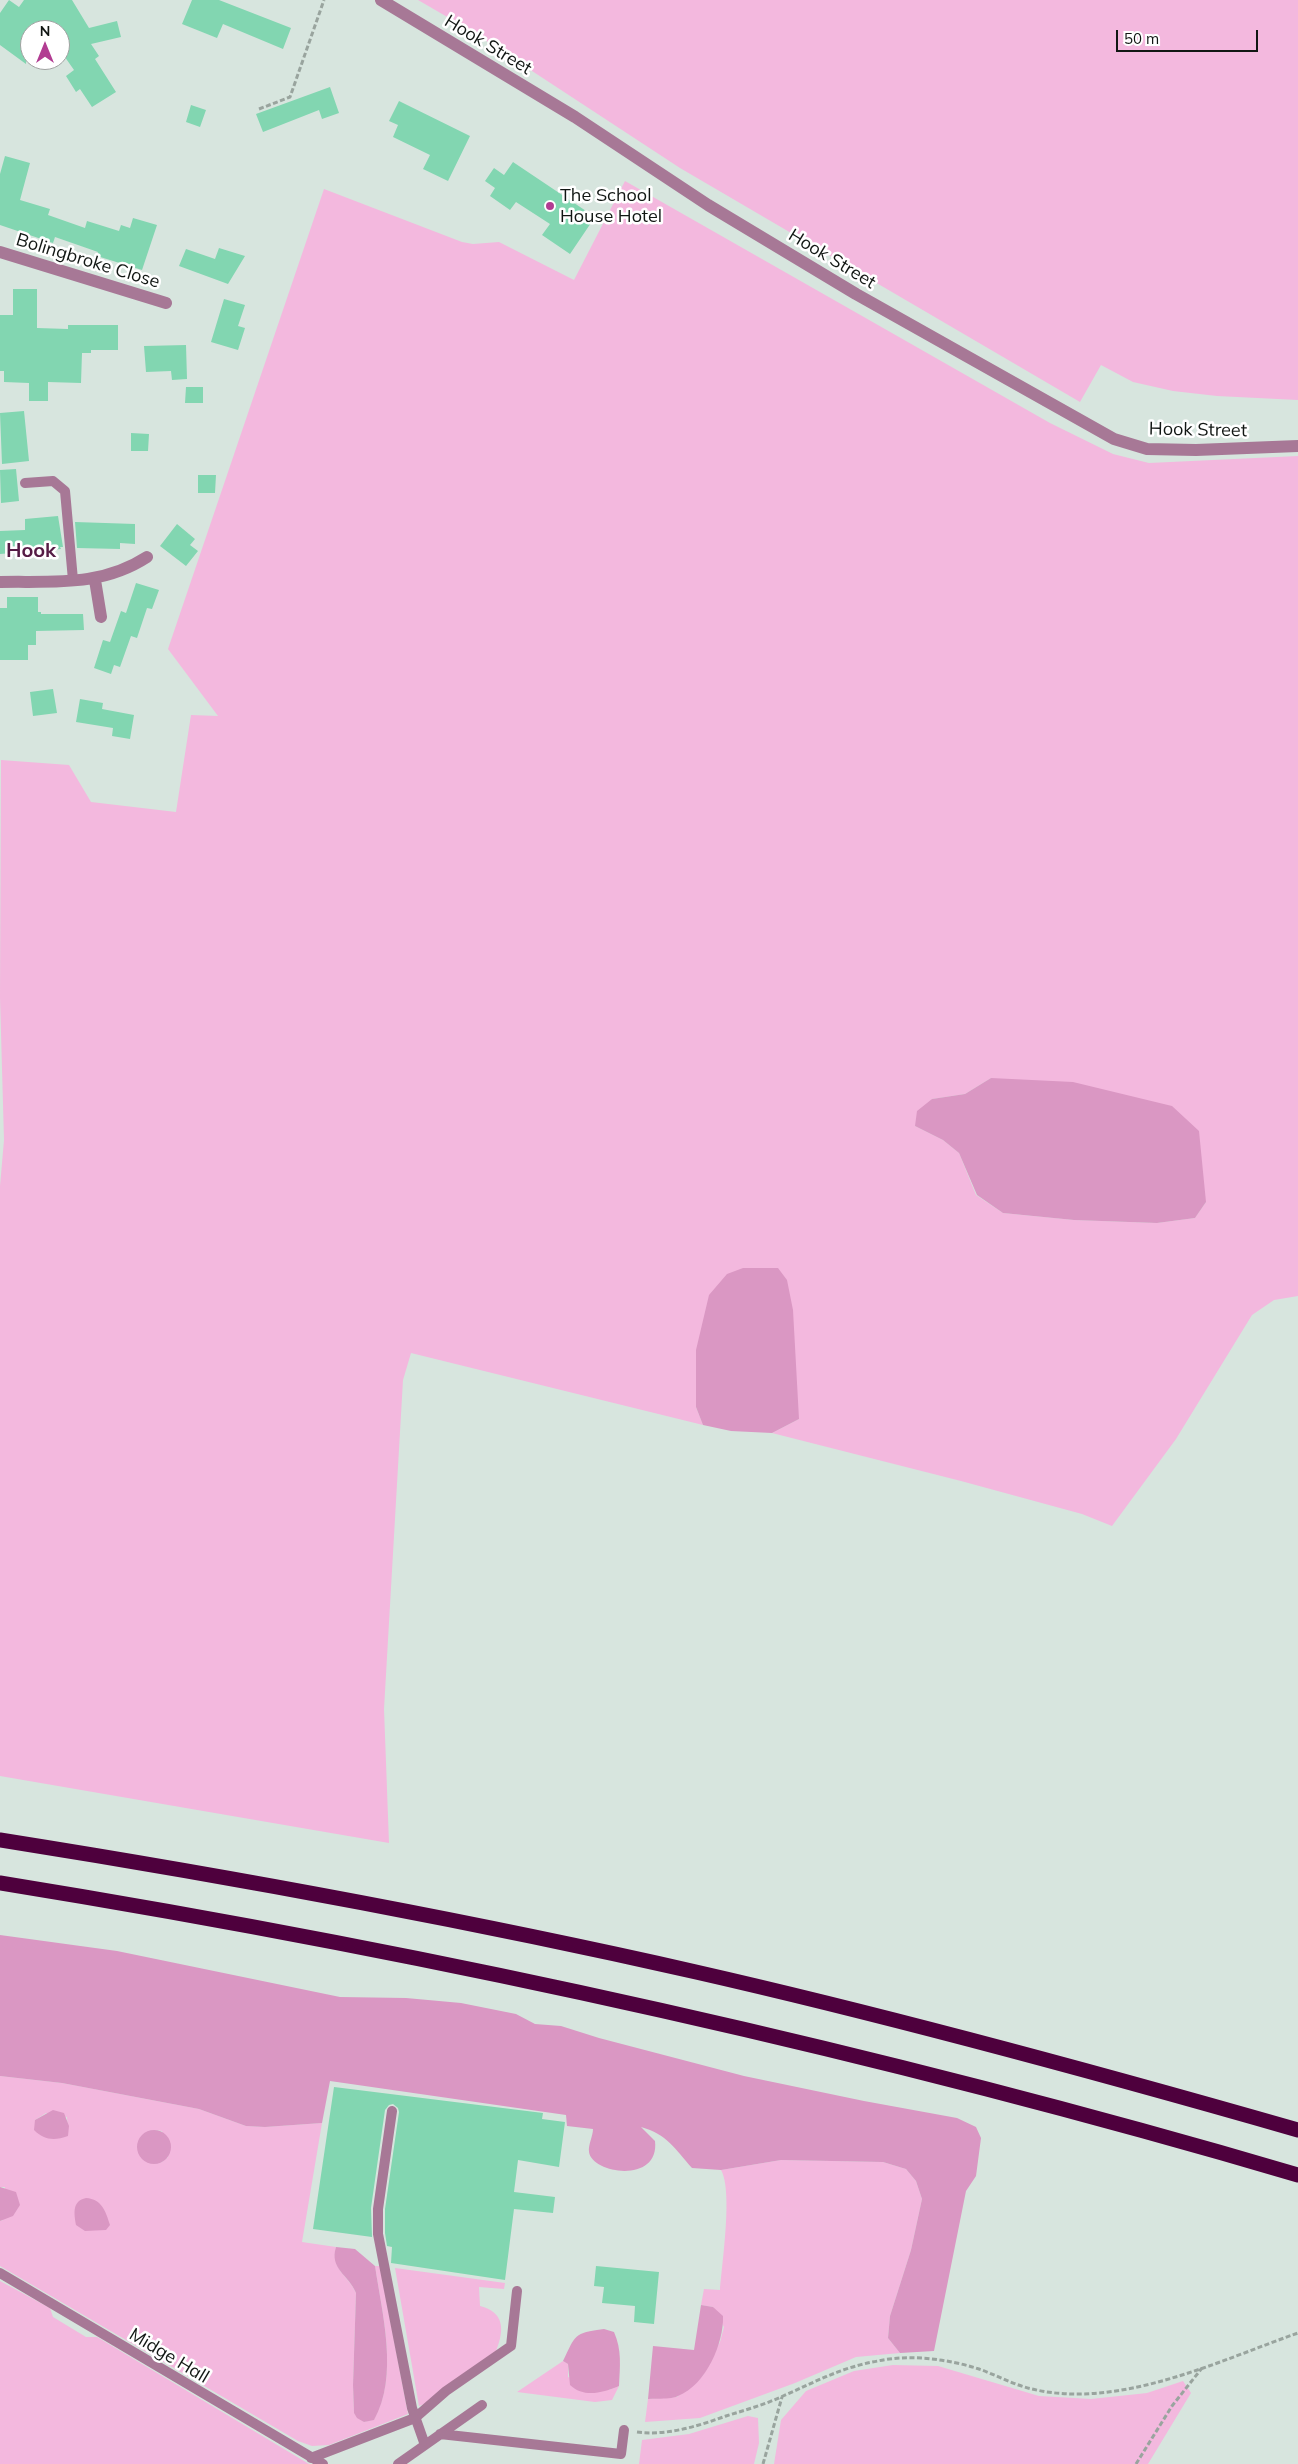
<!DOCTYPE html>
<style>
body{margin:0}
#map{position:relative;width:1298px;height:2464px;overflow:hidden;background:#d7e5de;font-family:Mulish,sans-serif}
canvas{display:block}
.north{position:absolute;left:20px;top:20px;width:50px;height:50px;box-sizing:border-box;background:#fff;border:1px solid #a0a2a1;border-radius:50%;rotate:0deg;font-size:14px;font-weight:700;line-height:20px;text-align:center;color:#111613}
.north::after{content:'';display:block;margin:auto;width:18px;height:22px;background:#b23c92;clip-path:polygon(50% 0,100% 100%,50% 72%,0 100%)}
.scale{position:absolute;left:1116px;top:30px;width:142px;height:22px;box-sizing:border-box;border:2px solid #111613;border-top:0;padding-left:6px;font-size:15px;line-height:18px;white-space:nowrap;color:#111613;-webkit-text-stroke:4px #fff;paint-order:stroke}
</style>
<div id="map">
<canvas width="1298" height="2464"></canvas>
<div class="north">N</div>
<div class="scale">50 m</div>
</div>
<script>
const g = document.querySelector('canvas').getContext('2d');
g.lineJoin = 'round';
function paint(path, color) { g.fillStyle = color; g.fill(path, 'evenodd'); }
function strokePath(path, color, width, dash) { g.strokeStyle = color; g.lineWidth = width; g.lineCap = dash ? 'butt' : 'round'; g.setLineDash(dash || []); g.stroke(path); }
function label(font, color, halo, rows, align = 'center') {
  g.font = font + ' Mulish,sans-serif'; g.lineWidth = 5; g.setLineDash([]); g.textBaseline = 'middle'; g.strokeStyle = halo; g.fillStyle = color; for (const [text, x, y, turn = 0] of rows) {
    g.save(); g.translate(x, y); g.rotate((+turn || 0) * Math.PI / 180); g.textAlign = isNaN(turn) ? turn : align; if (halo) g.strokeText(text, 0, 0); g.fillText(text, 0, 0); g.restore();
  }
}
paint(new Path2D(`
 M418,0H1298V400L1217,396L1173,391L1133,382L1101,365L1080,402L680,168L468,29Z
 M625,181L1050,423L1113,454L1149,463L1298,456V1296L1274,1300L1252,1315L1176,1439L1112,1526L1082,1514L961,1481L772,1433L799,1419L696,1407L703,1425L411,1353L403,1380L384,1709L389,1843L0,1776V1186L4,1140L0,997L1,760L69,765L91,802L176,812L191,715L218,716L168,649L324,189L462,242L473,244L499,242L574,280ZM991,1078L1206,1202L1195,1218L1157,1223L1074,1220L1003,1213L976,1195L959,1153L943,1140L915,1126L932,1099L965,1094Z
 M0,2076L62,2083L199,2109L246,2126L265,2127L322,2123L302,2242L336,2247C330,2269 349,2276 356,2293L353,2385L354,2413L364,2422L374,2419C399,2376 382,2313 375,2266H380L408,2414L329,2445L312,2446L298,2441L0,2266V2221L3,2220L5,2187H0ZM46,2113L67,2117L68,2136L35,2120ZM156,2130L162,2131L168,2157L162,2162L153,2164L150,2131Z
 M781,2160L883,2162L906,2169L916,2181L922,2199L911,2250L890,2316L888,2338L900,2353L856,2357L795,2383L700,2418L645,2422L648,2399L677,2397L703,2375L720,2342L724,2327L713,2307L701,2305L704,2289L720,2290C722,2263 733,2191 721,2170Z
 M395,2268L505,2283L504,2289L479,2287L480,2306C504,2312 505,2329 496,2351L427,2403L419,2406Z
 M0,2281L50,2308L53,2317L86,2337H97L309,2464H0Z
 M563,2361L568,2364V2377L609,2390L619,2386L612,2400L595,2402L517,2392Z
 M893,2365L938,2366L1039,2396L1091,2399L1147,2393L1183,2381L1191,2393L1148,2464H774L781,2420L806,2391L854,2371Z
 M748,2416L758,2418L759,2443L754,2464H639L642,2440L689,2434Z`), '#f3b8de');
paint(new Path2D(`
 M991,1078L1073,1082L1172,1106L1199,1131L1206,1202L1195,1218L1157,1223L1074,1220L1003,1213L977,1195L959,1153L943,1140L915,1126L917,1111L932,1099L965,1094Z
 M743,1268H778L787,1280L793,1310L799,1419L772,1433L731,1431L703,1425L696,1407V1350L709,1295L727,1274Z
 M0,1935L117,1951L340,1997L406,1998L461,2003L516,2014L535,2024L561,2026L599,2038L744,2076L864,2101L957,2118L976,2127L981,2138L976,2176L966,2191L934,2351L900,2353L888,2338L890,2316L911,2250L922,2199L916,2181L906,2169L883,2162L781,2160L721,2170L692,2168C675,2149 667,2134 641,2127L655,2141C660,2184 592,2174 589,2152C588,2145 593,2136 593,2129L567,2126L566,2115L330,2081L322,2123L265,2127L246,2126L199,2109L62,2083L0,2076Z
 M53,2110L64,2113L69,2126L68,2136C54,2141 44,2140 34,2130L35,2120Z
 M137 2147a17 17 0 1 1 34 0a17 17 0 1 1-34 0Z
 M0,2187L16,2192L20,2205L13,2216L0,2221Z
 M86,2198C102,2199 106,2212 110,2225L106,2230L85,2231L76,2225C74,2213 72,2201 86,2198Z
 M336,2247L355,2249L375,2266C382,2313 399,2376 374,2420L364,2422L357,2418L354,2413L353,2385L356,2293C349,2275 329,2269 336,2247Z
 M701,2305L713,2307L723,2316C724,2343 706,2385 678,2396C670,2400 657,2398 648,2399L653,2346L694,2350Z
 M604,2329L614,2332C622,2350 620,2366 619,2386C602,2393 584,2398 570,2385L568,2364L563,2361C576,2335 573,2333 604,2329Z`), '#da97c3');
paint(new Path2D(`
 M9,0L19,7L24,0H72L89,28L117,21L121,37L91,44L99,56L95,59L116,92L92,107L80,89L76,92L66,76L74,70L60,50V30H27L26,64L0,45V13Z
 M192,0H219L291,28L283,49L223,24L217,38L182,24Z
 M330,87L339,113L322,119L319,110L263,132L256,114Z
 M399,101L470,136L448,181L423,169L430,155L393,137L398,125L389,121Z
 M191,105L206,110L200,127L186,122Z
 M5,156L30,163L20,200L50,209L48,215L85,228L87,221L119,231L121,225L130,228L133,218L157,225L142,270L97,256L98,252L55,237L53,243L0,225V174Z
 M513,162L595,217L570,254L542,235L550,224L516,202L510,210L490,196L495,188L485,181L494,168L504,175Z
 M219,248L245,256L228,284L179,266L186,249L215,259Z
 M13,289H37V328L68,329V325H118V350H91V353H82L81,383L48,382V401H29V383L4,382V371H0V315H13Z
 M224,299L245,305L238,326L245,328L238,350L211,342Z
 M186,345L187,379L172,380L171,371L146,372L144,346Z
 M186,387H203V403H185Z
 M24,411L29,461L2,464L0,413Z
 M131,433L149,434L148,451H131Z
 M16,469L19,501L1,503L0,470Z
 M198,475H216L215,493H198Z
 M58,516L63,547H60L61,549L0,554V531L25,530V519Z
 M75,522L135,524V544L120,543V549L77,548Z
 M177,524L195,539L190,545L198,551L186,566L160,546Z
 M136,583L159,590L152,609L147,608L137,638L131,636L120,667L114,665L111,674L94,668L103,640L110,642L121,611L126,613Z
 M7,597H38V612H41V614H83L84,630L36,631V645H28V660H0V608H7Z
 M53,689L57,713L33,716L30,692Z
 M80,699L103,703L102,709L134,715L130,739L112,736L113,728L76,722Z
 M334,2087L543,2113L542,2119L565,2122L559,2167L518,2160L514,2192L555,2197L553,2213L514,2209L505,2280L391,2263L392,2247L387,2246L385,2233V2209L399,2112L398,2108L393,2104L389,2105L385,2110L371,2208L372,2237L313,2229Z
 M596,2266L659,2272L654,2324L634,2322L635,2306L602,2303L604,2287L594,2286Z`), '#82d6b1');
strokePath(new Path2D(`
 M259,109L290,97L324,0
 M637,2432C667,2436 698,2426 726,2416C745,2410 764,2405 783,2396C815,2382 842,2367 878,2361C909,2354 948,2359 979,2369C996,2375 1014,2385 1032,2389C1119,2410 1218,2361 1298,2333
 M763,2464L782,2397
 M1136,2464L1172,2406L1202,2368`), '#99a49e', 3, [5, 2.5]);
strokePath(new Path2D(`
 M25,483L53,481L65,491L73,580
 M392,2111L378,2209V2234L412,2408L425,2445
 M0,2273L323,2464
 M440,2434L621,2454L624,2430
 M311,2458L415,2418L446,2391L511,2346L517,2291
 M398,2464L482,2405`), '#a77896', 10);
strokePath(new Path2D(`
 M381,0L575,117L708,205L856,294L1114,439L1147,449L1196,450L1298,446
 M0,252L166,303
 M95,580L101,617
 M0,582C53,581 101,587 147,557`), '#a77896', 12);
strokePath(new Path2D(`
 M0,1840C233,1877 466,1920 696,1972C898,2018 1099,2073 1298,2130
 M0,1883C438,1954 872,2050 1298,2175`), '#4e003d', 15);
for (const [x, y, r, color] of [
 [550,206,5,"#b23c92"]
]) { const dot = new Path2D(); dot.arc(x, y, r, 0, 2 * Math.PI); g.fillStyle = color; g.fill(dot); strokePath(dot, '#fff', 2); }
label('18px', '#111613', '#fff', [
 ["Hook Street",488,45,31],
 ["Hook Street",832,259,31],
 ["Bolingbroke Close",88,261,17],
 ["Hook Street",1198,430,1],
 ["Midge Hall",169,2356,31]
]);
label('18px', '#111613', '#fff', [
 ["The School",560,196],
 ["House Hotel",560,217]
], 'left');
label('bold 20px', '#551c45', '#fff', [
 ["Hook",31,551]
]);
</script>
